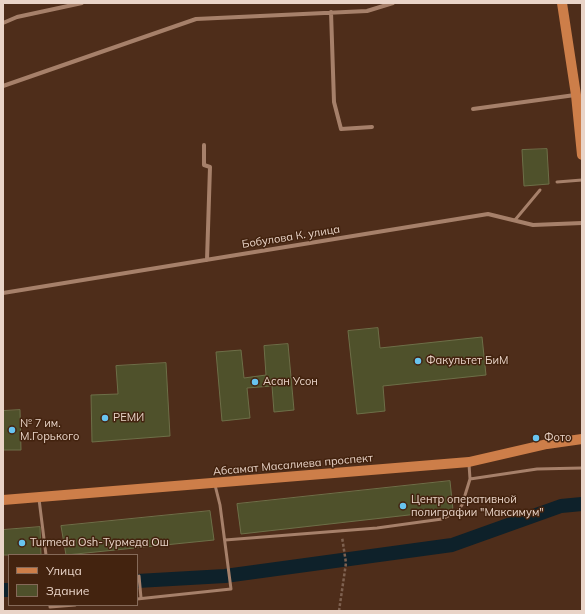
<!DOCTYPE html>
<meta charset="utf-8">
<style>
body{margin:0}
#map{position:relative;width:585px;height:614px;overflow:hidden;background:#4e2d1a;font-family:Mulish,sans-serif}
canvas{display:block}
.frame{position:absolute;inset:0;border:4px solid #e9d4c8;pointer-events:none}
.legend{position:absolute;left:8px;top:554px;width:130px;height:52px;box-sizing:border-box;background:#43230f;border:1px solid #856a59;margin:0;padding:5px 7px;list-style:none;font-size:12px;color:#e9d4c8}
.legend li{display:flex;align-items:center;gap:8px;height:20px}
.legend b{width:20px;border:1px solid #856a59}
</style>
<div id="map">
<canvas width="585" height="614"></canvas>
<div class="frame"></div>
<ul class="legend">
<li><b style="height:5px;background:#cd7e49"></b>Улица</li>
<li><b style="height:11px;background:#4f512b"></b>Здание</li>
</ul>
</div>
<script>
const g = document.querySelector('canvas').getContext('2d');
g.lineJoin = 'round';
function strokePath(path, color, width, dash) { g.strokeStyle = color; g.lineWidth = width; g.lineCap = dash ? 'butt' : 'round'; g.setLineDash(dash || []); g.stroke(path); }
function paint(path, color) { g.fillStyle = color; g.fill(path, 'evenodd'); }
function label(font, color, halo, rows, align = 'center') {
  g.font = font + ' Mulish,sans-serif'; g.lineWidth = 3; g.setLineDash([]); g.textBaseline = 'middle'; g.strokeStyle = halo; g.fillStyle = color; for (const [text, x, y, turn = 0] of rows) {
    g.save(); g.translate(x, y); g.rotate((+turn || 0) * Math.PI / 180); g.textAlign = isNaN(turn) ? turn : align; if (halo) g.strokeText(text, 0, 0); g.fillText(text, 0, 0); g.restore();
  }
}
strokePath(new Path2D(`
 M137,581L225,576L452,545L561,506L582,504
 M3,590H9`), '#0e212a', 14);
const building = new Path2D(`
 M547,149L549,184L524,186L522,150Z
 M378,328L380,348L482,337L486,375L383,386L385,411L357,414L348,331Z
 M288,344L294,410L274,412L272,386L247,388L250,418L222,421L216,352L241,350L244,378L266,375L264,346Z
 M166,363L170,436L92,442L91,395L118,394L116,366Z
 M20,410L21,450H3V411Z
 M450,481L453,510L241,534L237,504Z
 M210,511L214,540L66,555L61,526Z
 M40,527L41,555H3V530Z`);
paint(building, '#4f512b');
strokePath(building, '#6d6f48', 1);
strokePath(new Path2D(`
 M339,611L346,563L342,537`), '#7e6150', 2.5, [3, 2]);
strokePath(new Path2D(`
 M557,182L582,180
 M515,220L540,190
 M470,479L537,469L582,468
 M39,499L46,555
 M225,540L377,528L442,519L457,512L462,505L470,479L469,464
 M139,576L141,598
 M137,599L231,589L220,505L215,485
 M50,605V607L75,605`), '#a6806a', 3);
strokePath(new Path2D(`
 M331,12L334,102L341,129L372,127
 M3,23L17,17L82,3
 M3,86L196,19L367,11L393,3
 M473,109L575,95
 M204,145V165L210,167L207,260
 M3,293L488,214L533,225L582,223`), '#a6806a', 4);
strokePath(new Path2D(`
 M562,3L576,95L582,155
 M3,500L469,462L547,444L582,439`), '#cd7e49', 10);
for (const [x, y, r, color] of [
 [418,361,4,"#68c4f0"],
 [255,382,4,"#68c4f0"],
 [105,418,4,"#68c4f0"],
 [12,430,4,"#68c4f0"],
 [536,438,4,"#68c4f0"],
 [403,506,4,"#68c4f0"],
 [22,543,4,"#68c4f0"]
]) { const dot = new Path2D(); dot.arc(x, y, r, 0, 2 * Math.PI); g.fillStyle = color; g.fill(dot); strokePath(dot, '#43230f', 1.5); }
label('11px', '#e9d4c8', '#43230f', [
 ["Бобулова К. улица",291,237,-9],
 ["Абсамат Масалиева проспект",293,465,-5]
]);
label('11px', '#e9d4c8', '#43230f', [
 ["Факультет БиМ",426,361],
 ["Асан Усон",263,382],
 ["РЕМИ",113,418],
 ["№ 7 им.",20,424],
 ["М.Горького",20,437],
 ["Фото",544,438],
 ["Центр оперативной",411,500],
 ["полиграфии \"Максимум\"",411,513],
 ["Turmeda Osh-Турмеда Ош",30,543]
], 'left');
</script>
